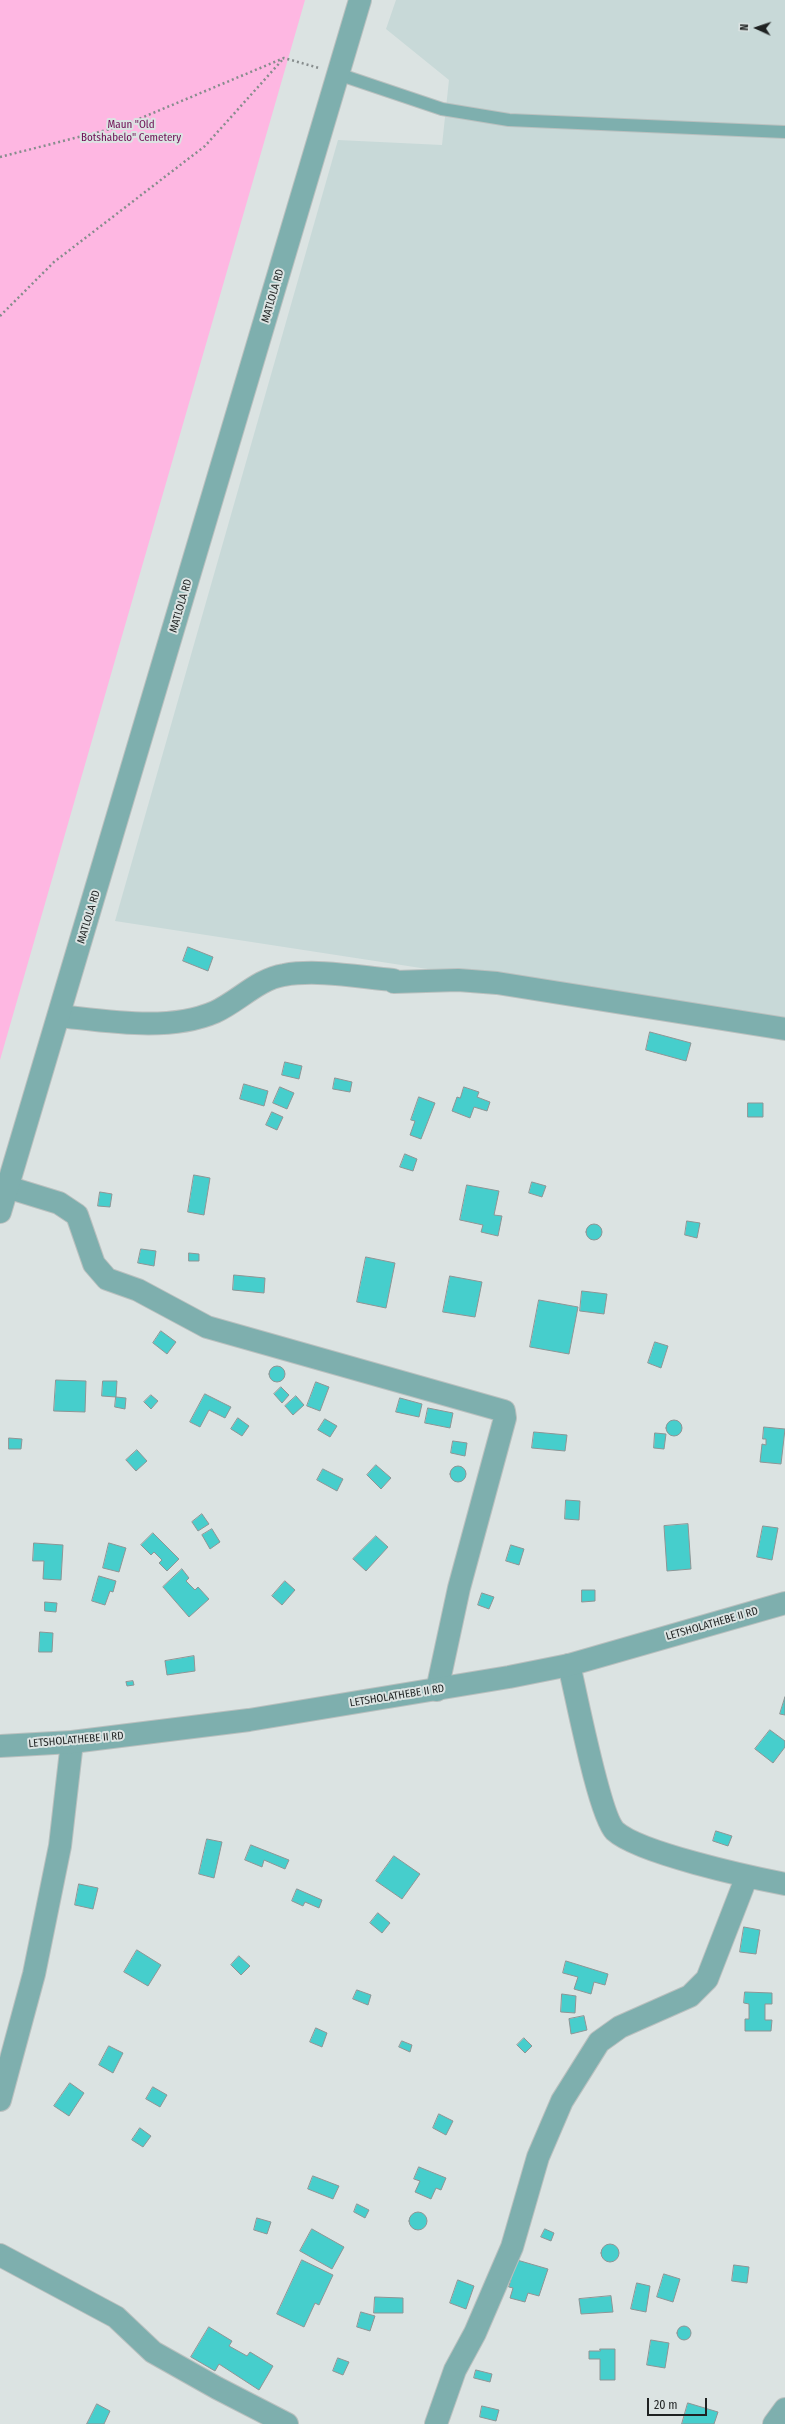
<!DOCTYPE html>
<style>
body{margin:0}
#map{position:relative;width:785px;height:2424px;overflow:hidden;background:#dbe3e2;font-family:"Fira Sans Condensed",sans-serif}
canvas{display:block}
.north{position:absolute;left:737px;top:8px;width:40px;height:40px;-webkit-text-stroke:3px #dbe3e2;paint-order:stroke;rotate:273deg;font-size:11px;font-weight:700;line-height:16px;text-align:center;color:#1f2222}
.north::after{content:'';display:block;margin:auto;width:14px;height:18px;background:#1f2222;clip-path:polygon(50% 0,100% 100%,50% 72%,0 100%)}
.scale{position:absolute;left:647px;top:2398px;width:60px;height:18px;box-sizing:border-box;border:2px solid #1f2222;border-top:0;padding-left:5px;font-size:12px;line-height:14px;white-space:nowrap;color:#1f2222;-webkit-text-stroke:3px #dbe3e2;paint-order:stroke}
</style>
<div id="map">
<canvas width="785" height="2424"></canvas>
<div class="north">N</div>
<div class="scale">20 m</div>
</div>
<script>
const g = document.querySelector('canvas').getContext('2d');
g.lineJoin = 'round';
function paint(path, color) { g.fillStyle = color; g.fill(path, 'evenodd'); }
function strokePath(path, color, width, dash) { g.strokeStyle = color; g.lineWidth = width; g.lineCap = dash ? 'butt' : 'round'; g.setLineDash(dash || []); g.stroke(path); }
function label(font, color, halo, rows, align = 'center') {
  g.font = font + ' "Fira Sans Condensed",sans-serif'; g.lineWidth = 4; g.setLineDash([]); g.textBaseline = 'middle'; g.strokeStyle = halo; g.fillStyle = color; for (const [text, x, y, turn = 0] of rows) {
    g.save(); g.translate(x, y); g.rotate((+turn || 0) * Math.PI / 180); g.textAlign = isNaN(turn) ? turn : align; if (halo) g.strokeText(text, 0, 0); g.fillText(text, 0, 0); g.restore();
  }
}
paint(new Path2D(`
 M396,0H785V1024L115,921L338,140L442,145L449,80L386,29Z`), '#c8d9d8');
paint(new Path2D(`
 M0,0H305L0,1060Z`), '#feb7e2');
const building = new Path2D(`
 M188,947L213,957L208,971L183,961Z
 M650,1032L691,1043L686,1061L646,1050Z
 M285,1062L302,1066L299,1079L282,1075Z
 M335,1078L352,1082L350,1092L333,1089Z
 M244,1084L268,1091L264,1106L240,1099Z
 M280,1087L294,1093L287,1109L273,1103Z
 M464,1087L479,1092L477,1097L490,1102L487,1111L474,1107L470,1118L452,1111L457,1097L460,1098Z
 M419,1097L435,1103L421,1139L410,1135L415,1121L411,1120Z
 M748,1103H763V1117H748Z
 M272,1112L283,1117L277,1130L266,1125Z
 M405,1154L417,1159L413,1171L400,1167Z
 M194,1175L210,1178L204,1215L188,1212Z
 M532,1182L546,1186L542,1197L529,1193Z
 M467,1185L499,1191L494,1215L502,1216L498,1236L481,1232L483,1225L460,1220Z
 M100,1192L112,1194L110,1207L98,1206Z
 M687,1221L700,1223L697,1238L685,1235Z
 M586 1232a8 8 0 1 1 16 0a8 8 0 1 1-16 0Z
 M141,1249L156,1251L154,1266L138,1263Z
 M189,1253L199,1254V1261H189Z
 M366,1257L395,1263L386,1308L357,1302Z
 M234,1275L265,1278L264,1293L233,1290Z
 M450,1276L482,1282L475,1317L443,1312Z
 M582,1291L607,1294L604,1314L580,1311Z
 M539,1300L578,1307L569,1354L530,1347Z
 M161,1331L176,1342L167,1354L153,1343Z
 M655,1342L668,1346L661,1368L648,1363Z
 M269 1374a8 8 0 1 1 16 0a8 8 0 1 1-16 0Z
 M56,1380L86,1381L85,1412L54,1411Z
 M103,1381H117L116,1397L102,1396Z
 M316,1382L329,1387L320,1411L307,1406Z
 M281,1387L289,1395L282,1403L274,1394Z
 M205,1394L231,1407L225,1418L209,1410L200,1427L190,1422Z
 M151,1395L158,1401L151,1409L144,1402Z
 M296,1396L304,1405L293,1415L285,1406Z
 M116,1397L126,1398L125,1409L115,1407Z
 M400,1398L422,1404L419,1417L396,1412Z
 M428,1408L453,1413L450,1428L425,1423Z
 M238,1418L249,1426L242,1436L231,1429Z
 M325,1419L337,1426L330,1437L318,1430Z
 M666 1428a8 8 0 1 1 16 0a8 8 0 1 1-16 0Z
 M764,1427L785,1429L781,1464L760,1462L762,1444L766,1445V1439H763Z
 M534,1432L567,1435L565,1451L532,1448Z
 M655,1433L666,1434L664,1449L654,1448Z
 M9,1438L22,1439L21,1449H9Z
 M453,1441L467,1443L465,1456L451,1453Z
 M137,1450L147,1461L136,1471L126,1460Z
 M376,1465L391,1478L381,1489L367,1475Z
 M450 1474a8 8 0 1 1 16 0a8 8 0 1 1-16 0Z
 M323,1469L343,1479L337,1491L317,1480Z
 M566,1500L580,1501L579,1520L565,1519Z
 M202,1514L209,1524L198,1531L192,1522Z
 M688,1524L691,1569L667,1571L664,1526Z
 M763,1526L778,1528L772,1560L757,1557Z
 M212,1529L220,1542L210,1549L202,1535Z
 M153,1533L179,1559L167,1571L159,1563L162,1560L154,1552L151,1555L141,1545Z
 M376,1536L388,1547L366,1571L353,1559Z
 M34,1543L63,1545L61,1580L43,1579L44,1561H33Z
 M109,1543L126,1548L119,1572L103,1568Z
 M511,1545L524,1549L519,1565L506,1561Z
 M182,1569L189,1578L186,1581L195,1590L198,1587L209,1599L189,1617L163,1587Z
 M99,1576L116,1581L113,1592L110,1591L105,1605L92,1601Z
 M285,1581L295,1590L282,1605L272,1596Z
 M582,1590H595V1601L582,1602Z
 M482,1593L494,1597L489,1609L478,1605Z
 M45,1602L57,1603L56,1612L45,1611Z
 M40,1632L53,1633L52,1652H39Z
 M194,1656L195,1671L167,1675L165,1661Z
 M133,1681L134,1685L127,1686L126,1682Z
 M785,1697V1715L780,1714Z
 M770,1730L785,1741V1747L773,1763L755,1749Z
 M716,1831L732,1836L728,1846L713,1841Z
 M207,1839L222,1842L214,1878L199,1874Z
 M251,1845L289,1860L285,1869L264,1860L262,1867L245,1860Z
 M394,1856L420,1874L402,1899L376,1881Z
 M79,1884L98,1888L93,1909L75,1905Z
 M297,1889L322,1900L319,1908L305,1902L303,1906L292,1901Z
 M378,1913L390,1923L382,1933L370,1923Z
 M744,1927L760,1930L756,1954L740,1952Z
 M137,1950L161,1965L148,1986L124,1972Z
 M239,1956L250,1966L241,1975L231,1965Z
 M566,1961L608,1974L605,1985L594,1982L591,1994L574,1989L578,1977L563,1973Z
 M357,1990L371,1995L368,2005L353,1999Z
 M745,1992L772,1993V2004H765V2020H772L771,2031H745V2019H749V2004L744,2003Z
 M562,1994L576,1996L575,2013L561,2012Z
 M584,2016L587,2030L571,2034L569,2019Z
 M316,2028L327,2033L322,2047L310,2042Z
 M524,2038L532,2046L525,2053L517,2045Z
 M402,2041L412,2045L410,2052L399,2047Z
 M109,2046L123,2053L113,2073L99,2065Z
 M70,2083L84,2093L69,2116L54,2106Z
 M153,2087L167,2095L160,2107L146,2099Z
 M439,2114L453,2121L446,2135L433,2128Z
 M140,2128L151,2136L143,2147L132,2140Z
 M419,2167L446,2178L441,2190L436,2188L431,2199L415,2192L420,2181L414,2179Z
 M313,2176L339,2186L333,2199L308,2189Z
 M357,2204L369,2210L365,2218L354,2212Z
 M409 2221a9 9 0 1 1 18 0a9 9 0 1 1-18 0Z
 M257,2218L271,2222L267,2234L254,2230Z
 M312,2229L344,2247L332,2269L300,2251Z
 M545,2229L554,2233L551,2241L541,2237Z
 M601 2253a9 9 0 1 1 18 0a9 9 0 1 1-18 0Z
 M302,2260L333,2275L319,2305L315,2303L304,2327L277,2314Z
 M517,2260L548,2269L539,2296L528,2293L525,2302L510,2298L513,2288L509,2287Z
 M734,2265L749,2267L747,2283L732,2281Z
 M664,2274L680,2279L673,2302L657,2297Z
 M458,2280L474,2286L466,2309L450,2303Z
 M637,2283L650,2286L646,2312L631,2309Z
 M611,2296L613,2312L581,2314L579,2299Z
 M375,2297L403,2298V2313H374Z
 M361,2312L375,2316L370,2331L357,2327Z
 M677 2333a7 7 0 1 1 14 0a7 7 0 1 1-14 0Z
 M209,2327L232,2341L229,2346L247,2356L250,2352L273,2366L259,2390L219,2364L215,2371L191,2357Z
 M651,2340L669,2343L665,2368L647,2365Z
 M600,2349H615V2380H600V2359H589V2351H600Z
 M338,2358L349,2362L343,2375L333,2371Z
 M476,2370L492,2374L490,2382L474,2378Z
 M688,2403L718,2412L714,2424H682Z
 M97,2404L110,2411L104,2424H87Z
 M482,2406L499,2410L496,2421L480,2417Z`);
paint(building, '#46cecc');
strokePath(building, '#8e9595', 1);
const service = new Path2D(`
 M338,74L442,109L509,120L785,132`);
const minor = new Path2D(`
 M59,1016C107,1021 169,1032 215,1012C239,1001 258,979 284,975C317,969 359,977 393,980L394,982L458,980L497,983L785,1029
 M7,1187L59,1203L77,1215L94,1264L107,1279L138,1290L207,1327L504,1411L505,1418L459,1588L437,1690
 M569,1665C576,1693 599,1815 615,1831C639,1853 749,1877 785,1884
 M0,2100L34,1974L60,1846L72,1742
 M0,2255L116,2317L153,2352L217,2388L287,2424
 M436,2424L455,2370L475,2333L512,2247L538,2157L562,2101L599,2042L620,2027L690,1996L707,1979L747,1876
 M774,2424L785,2409`);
const tertiary = new Path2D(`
 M0,1212L360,0
 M0,1746L72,1742L249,1720L509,1677L569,1665L785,1603`);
strokePath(service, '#b9c0bf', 14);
strokePath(minor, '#b9c0bf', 24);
strokePath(tertiary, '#b9c0bf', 24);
strokePath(new Path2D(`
 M0,157L122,126L284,58L319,68
 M0,316L54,262L205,146L284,58`), '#878d8d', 2.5, [2, 3]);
strokePath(service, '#7eafae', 12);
strokePath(minor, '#7eafae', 22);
strokePath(tertiary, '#7eafae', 22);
label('11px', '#6d0d53', '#dbe3e2', [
 ["Maun \"Old",131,125],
 ["Botshabelo\" Cemetery",131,138]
]);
label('11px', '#1f2222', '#dbe3e2', [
 ["MATLOLA RD",273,296,-74],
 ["MATLOLA RD",181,606,-74],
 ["MATLOLA RD",89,917,-73],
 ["LETSHOLATHEBE II RD",712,1624,-16],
 ["LETSHOLATHEBE II RD",397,1696,-9],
 ["LETSHOLATHEBE II RD",76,1740,-5]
]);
</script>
